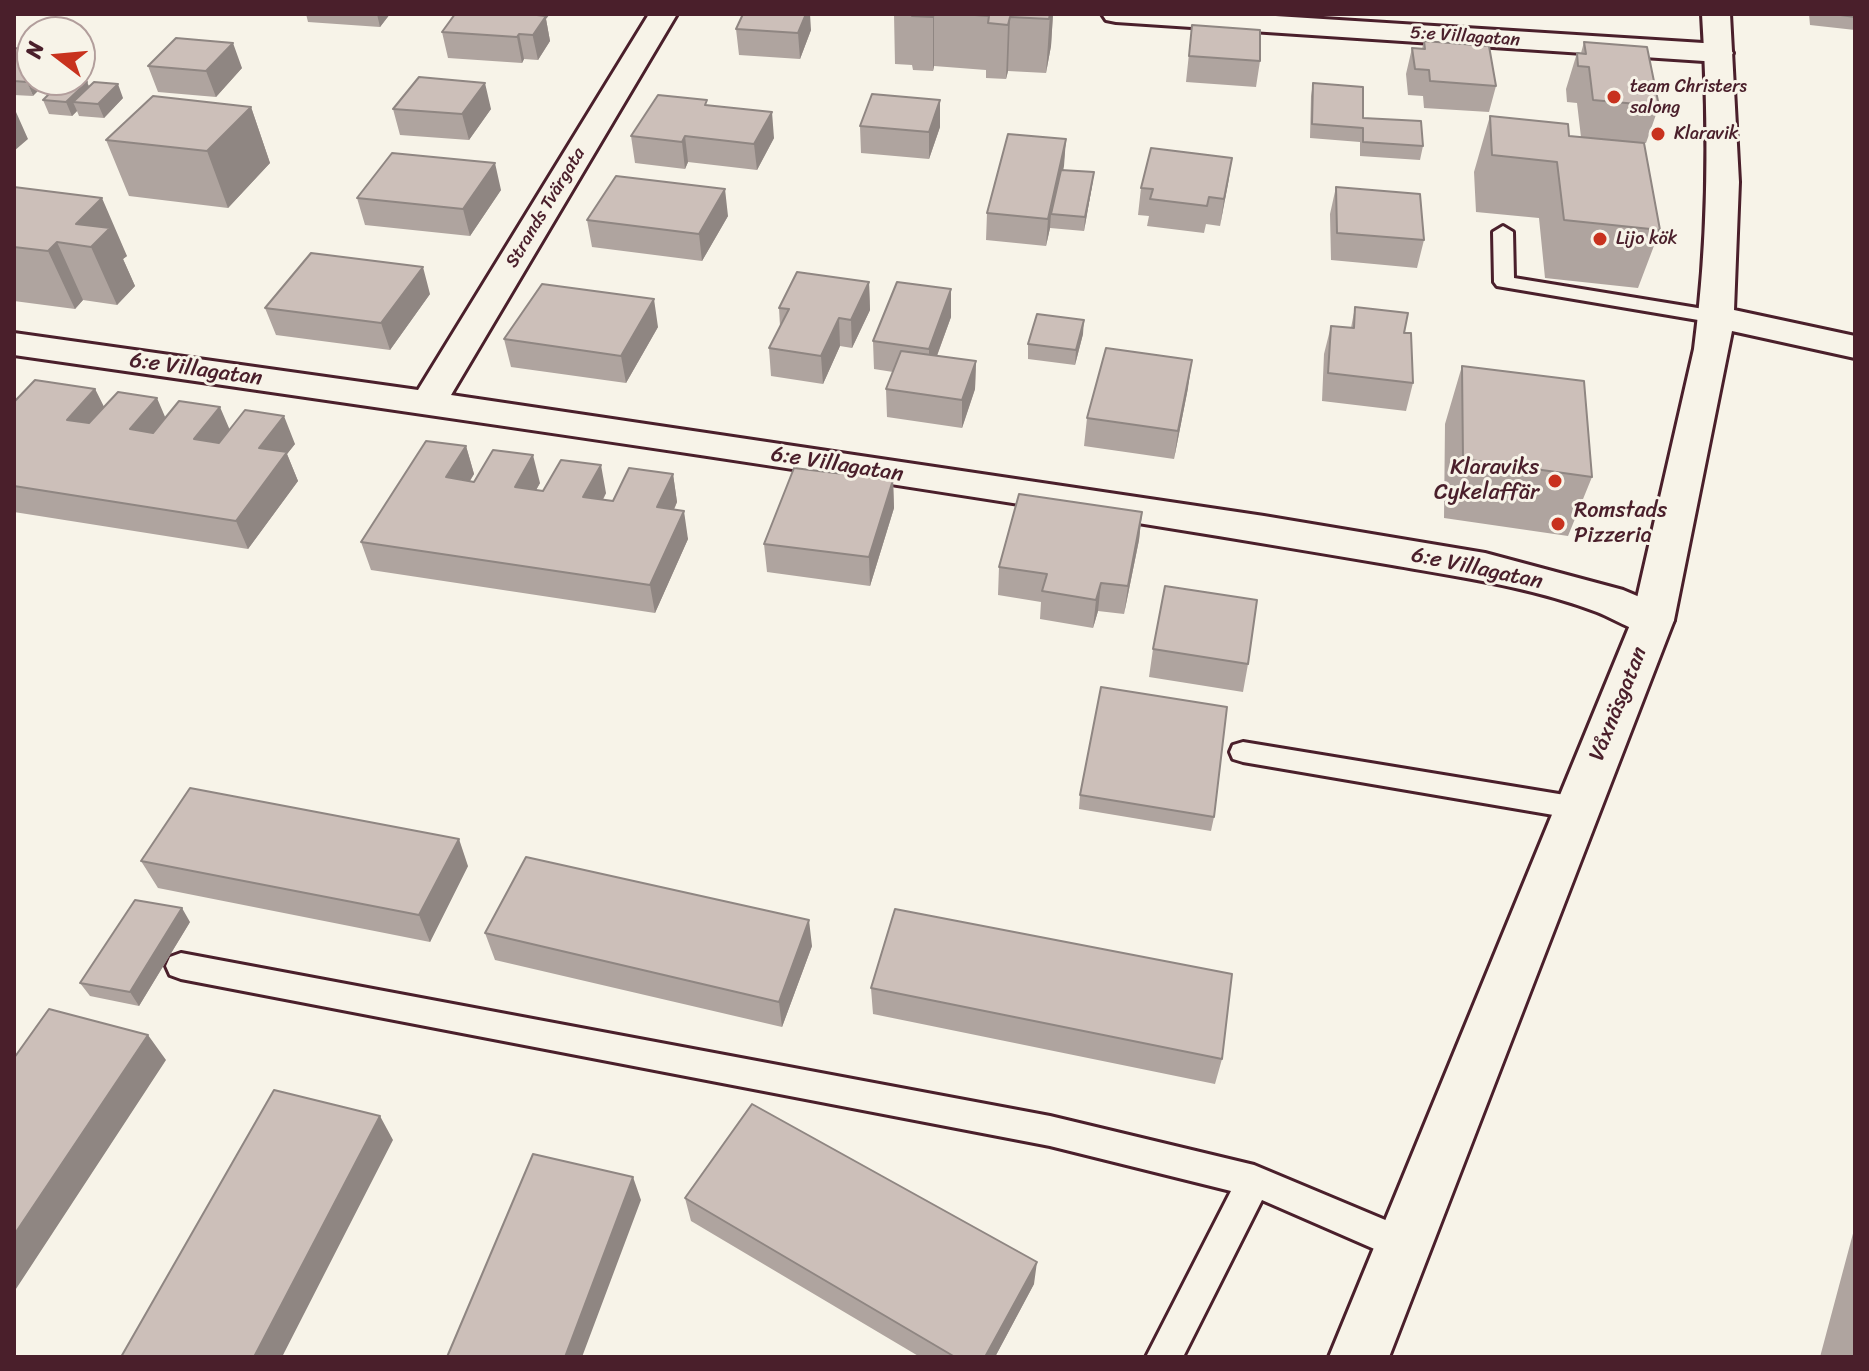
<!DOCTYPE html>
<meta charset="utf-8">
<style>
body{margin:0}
#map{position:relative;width:1869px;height:1371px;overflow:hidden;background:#f7f3e8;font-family:Sriracha,sans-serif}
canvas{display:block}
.frame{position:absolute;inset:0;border:16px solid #4a1f2b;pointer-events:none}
.north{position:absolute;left:16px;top:16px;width:80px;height:80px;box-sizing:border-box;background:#f7f3e8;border:2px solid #b29e9c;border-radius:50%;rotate:286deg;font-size:22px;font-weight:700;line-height:32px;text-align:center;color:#4a1f2b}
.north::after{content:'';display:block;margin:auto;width:28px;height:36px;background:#c8321e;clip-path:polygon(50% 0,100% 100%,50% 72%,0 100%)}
</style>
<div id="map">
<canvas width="1869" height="1371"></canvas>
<div class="frame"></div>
<div class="north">N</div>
</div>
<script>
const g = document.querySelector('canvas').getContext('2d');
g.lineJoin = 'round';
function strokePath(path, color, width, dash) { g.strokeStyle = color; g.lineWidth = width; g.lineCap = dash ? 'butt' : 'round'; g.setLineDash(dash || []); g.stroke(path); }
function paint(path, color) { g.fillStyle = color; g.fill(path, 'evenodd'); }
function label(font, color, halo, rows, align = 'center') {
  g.font = font + ' Sriracha,sans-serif'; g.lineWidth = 6; g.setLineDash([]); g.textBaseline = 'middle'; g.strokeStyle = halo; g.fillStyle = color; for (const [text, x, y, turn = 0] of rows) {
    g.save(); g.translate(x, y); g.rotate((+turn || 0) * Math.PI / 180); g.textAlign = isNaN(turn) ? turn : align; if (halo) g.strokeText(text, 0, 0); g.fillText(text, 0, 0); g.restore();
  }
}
const service = new Path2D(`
 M1503,226L1513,232L1514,278L1716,311L1726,317L1716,323L1497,286L1494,282L1493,232Z
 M1243,742L1577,797L1587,800L1591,808L1587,816L1577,819L1243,762L1233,759L1230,752L1233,745Z
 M181,953L1050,1116L1254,1165L1414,1232L1419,1244L1414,1256L1402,1261L1262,1200L1183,1357H1146L1231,1191L1050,1146L181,979L170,975L166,966L170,957Z`);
const minor = new Path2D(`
 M649,14H677L451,395L1264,516L1485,553L1623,590L1668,609L1674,620L1668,631C1642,639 1622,622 1597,612C1532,587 1460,577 1392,565C934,487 474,421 14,355V333L418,390Z
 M1102,14H1244L1719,44L1729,47L1733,53L1729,59L1719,62L1116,22L1106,20Z`);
const tertiary = new Path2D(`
 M1702,14H1730L1739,182L1734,310L1855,336V358L1732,331L1674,620L1389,1357H1329L1632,620L1694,349C1709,237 1709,126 1702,14Z`);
strokePath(service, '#4a1f2b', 6);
strokePath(minor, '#4a1f2b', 6);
strokePath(tertiary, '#4a1f2b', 6);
paint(service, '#f7f3e8');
paint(minor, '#f7f3e8');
paint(tertiary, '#f7f3e8');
paint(new Path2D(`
 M306,14H390L380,27L308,22Z
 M894,14H1053L1051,46L1046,73L1008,71L1006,79L986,78V70L934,66L933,71L913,70L912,65L895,64Z
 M1809,14H1855V30L1810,25Z
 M546,19L550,41L538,60L524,59L522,63L448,58L442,32Z
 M1192,25L1260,61L1256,87L1186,82Z
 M736,29L811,30L800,59L739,55Z
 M1424,41L1496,86L1489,112L1424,108L1423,96L1408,95L1406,74L1412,48L1422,49Z
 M1584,42L1659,106L1646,143L1581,137L1577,103L1567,102L1566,89L1577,53H1581Z
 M14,48L33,96L14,95Z
 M148,66L242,68L216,97L158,92Z
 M87,82L89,87L123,98L104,118L79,116L77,111L72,116L49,114L43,100Z
 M1313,83L1363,118L1423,146L1420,160L1360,156V142L1310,138L1311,96Z
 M708,105L774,138L757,170L688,162L685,169L635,163L631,136Z
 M251,107L270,163L228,208L129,196L106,140Z
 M393,109H491L469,140L400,135Z
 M1490,116L1569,136L1660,230L1638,288L1545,278L1539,218L1476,212L1474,172Z
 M860,126L940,127L929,159L861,153Z
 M1066,139L1063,170L1094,172L1092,186L1084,231L1050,228L1046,246L986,240L987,213Z
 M1232,158L1220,226L1206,224L1204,233L1147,226L1149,216L1138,215L1141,188Z
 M14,187L127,256L123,259L135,286L117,305L83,300L75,309L14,301Z
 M1336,187L1424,240L1417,268L1331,260L1330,214Z
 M501,190L470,236L365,225L357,198Z
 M728,216L702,261L592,247L587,220Z
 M869,282L870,310L852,348L840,346L823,384L771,376L769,348L780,326L779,308Z
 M951,289V317L937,356L976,361L975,389L962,428L887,417L886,389L893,372L874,369L873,341Z
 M430,294L390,350L276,335L265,308Z
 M1355,307L1404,333L1413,383L1406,411L1322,401L1324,354L1331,326L1351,328Z
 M658,327L626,383L511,367L504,339Z
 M1083,334L1075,365L1028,359V344Z
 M1462,366L1592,477L1568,536L1444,518L1445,424Z
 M1188,388L1174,459L1084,446L1087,418Z
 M95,389L104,407L230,429L295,444L287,454L298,481L248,549L14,512V402Z
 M466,446L474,474L470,481L540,483L536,490L606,493L603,500L613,501L673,474L677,502L674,510L688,539L655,613L371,570L361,542Z
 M893,480L894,508L870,586L767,572L764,544Z
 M1142,512L1139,540L1124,614L1098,611L1093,628L1040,619L1041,602L998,595L999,567Z
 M1153,649L1248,664L1243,692L1149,677Z
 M1080,795L1214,817L1211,831L1079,809Z
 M141,861L468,866L430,942L158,888Z
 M190,922L139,1006L90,996L80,983Z
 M485,933L812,946L782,1027L495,960Z
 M871,988L1222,1059L1215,1084L873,1014Z
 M685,1198L1034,1284L995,1357H920L691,1221Z
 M1855,1226V1357H1820Z`), '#afa49f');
paint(new Path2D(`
 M377,14H390L380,27Z
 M528,14H550L546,19L550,41L538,60Z
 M806,14H810L811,30L800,59L798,33Z
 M934,14V66L933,71V17Z
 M1050,14H1053L1051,46L1046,73Z
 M1010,17L1008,71L1006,79L1008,25Z
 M519,34L524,59L522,63L517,37Z
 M233,43L242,68L216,97L206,71Z
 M32,77V80H49L33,96L27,82Z
 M87,82L93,95L73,102L77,111L72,116L66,102Z
 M485,83L491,109L469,140L462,114Z
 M118,84L123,98L104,118L98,104Z
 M940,100V127L929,159V132Z
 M251,107L270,163L228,208L207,151Z
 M16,112L28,139L14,151V114Z
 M772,112L774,138L757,170L754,144Z
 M685,136L688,162L685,169L682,142Z
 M1066,139L1064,166L1054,214H1051L1050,228L1046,246L1048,219Z
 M1232,158L1228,184L1220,226L1224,199Z
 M495,163L501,190L470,236L463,209Z
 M1094,172L1092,186L1084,231L1085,217Z
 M725,189L728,216L702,261L699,234Z
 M102,198L127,256L123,259L135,286L117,305L91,247L76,224Z
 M57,242L83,300L75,309L48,251Z
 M423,267L430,294L390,350L381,323Z
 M869,282L870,310L852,348L851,320Z
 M951,289V317L929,377V349Z
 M654,299L658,327L626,383L621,356Z
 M839,318L840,346L823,384L821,356Z
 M1084,320L1083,334L1075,365L1076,350Z
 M1192,360L1188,388L1174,459L1178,431Z
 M976,361L975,389L962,428V400Z
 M95,389L109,417L81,448L67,420Z
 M157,398L169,426L143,458L130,429Z
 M220,407L232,435L206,467L194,439Z
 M284,416L295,444L287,454L298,481L248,549L236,521L259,448Z
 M466,446L474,474L454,506L446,477Z
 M533,455L540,483L522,515L515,487Z
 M601,465L606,493L589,525L583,497Z
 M673,474L677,502L662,535L657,507Z
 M893,480L894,508L870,586L869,557Z
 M684,511L688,539L655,613L650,585Z
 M1142,512L1139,540L1124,614L1128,586Z
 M1101,583L1098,611L1093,628L1096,600Z
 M459,839L468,866L430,942L419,915Z
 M182,908L190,922L139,1006L130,992Z
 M809,920L812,946L782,1027L779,1002Z
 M148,1035L166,1060L14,1292V1235Z
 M380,1116L393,1140L282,1357H254Z
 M633,1177L641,1200L582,1357H565Z
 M1037,1262L1034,1284L995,1357H985Z`), '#8f8682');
const building = new Path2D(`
 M455,14H528L546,16L533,35L519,34L517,37L442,32Z
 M743,14H806L798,33L736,29Z
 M913,14H934L933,17L912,16Z
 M961,14H1050L1049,19L1010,17L1008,25L988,23L989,16Z
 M1833,14H1855V17Z
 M1192,25L1260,30V61L1189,56Z
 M176,38L233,43L206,71L148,66Z
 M1424,41L1489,46L1496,86L1430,81L1429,70L1415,69L1412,48L1425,49Z
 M1584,42L1647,47L1659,106L1593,100L1589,67L1578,66L1577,53L1586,54Z
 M14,48L32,50V77L27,82L14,81Z
 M419,77L485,83L462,114L393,109Z
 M63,80L87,82L66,102L43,100Z
 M94,82L118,84L98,104L73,102Z
 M1313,83L1363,87V118L1421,121L1423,146L1363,142V128L1312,124Z
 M872,94L940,100L929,132L860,126Z
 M658,95L707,100L705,105L772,112L754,144L685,136L682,142L631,136Z
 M153,96L251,107L207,151L106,140Z
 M1490,116L1568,124L1569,136L1644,143L1660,230L1564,220L1557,162L1492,155Z
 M1008,134L1066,139L1048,219L987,213Z
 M1151,148L1232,158L1224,199L1209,197L1207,206L1150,199L1153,189L1141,188Z
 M392,153L495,163L463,209L357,198Z
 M1061,170L1094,172L1085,217L1051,214Z
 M616,176L725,189L699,234L587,220Z
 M14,187L102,198L76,224L110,228L91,247L57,242L48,251L14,247Z
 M1336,187L1420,194L1424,240L1337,233Z
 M311,253L423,267L381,323L265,308Z
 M797,272L869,282L851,320L839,318L821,356L769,348L789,309L779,308Z
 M897,282L951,289L929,349L873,341Z
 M542,284L654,299L621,356L504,339Z
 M1355,307L1408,313L1404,333H1411L1413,383L1328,373L1331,326L1354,328Z
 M1037,314L1084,320L1076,350L1028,344Z
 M1106,348L1192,360L1178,431L1087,418Z
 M901,351L976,361L962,400L886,389Z
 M1462,366L1584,381L1592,477L1463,459Z
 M35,380L95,389L67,420L89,423L118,392L157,398L130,429L153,433L179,401L220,407L194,439L219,443L245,410L284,416L259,448L287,452L236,521L14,486V402Z
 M426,441L466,446L446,477L474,482L493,450L533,455L515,487L543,491L561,460L601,465L583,497L613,501L629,468L673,474L657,507L684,511L650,585L361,542Z
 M794,468L893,480L869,557L764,544Z
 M1019,494L1142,512L1128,586L1101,583L1096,600L1042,591L1047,574L999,567Z
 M1165,586L1257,600L1248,664L1153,649Z
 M1101,687L1227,707L1214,817L1080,795Z
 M190,788L459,839L419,915L141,861Z
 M526,857L809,920L779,1002L485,933Z
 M135,900L182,908L130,992L80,983Z
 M895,909L1232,974L1222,1059L871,988Z
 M49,1009L148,1035L14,1235V1058Z
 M274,1090L380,1116L254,1357H121Z
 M752,1104L1037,1262L985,1357H955L685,1198Z
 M533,1154L633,1177L565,1357H447Z`);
paint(building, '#ccbfb9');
strokePath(building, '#8f8682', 2);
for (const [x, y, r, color] of [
 [1614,97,8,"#c8321e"],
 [1658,134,8,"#c8321e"],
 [1600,239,8,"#c8321e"],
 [1555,481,8,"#c8321e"],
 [1558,524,8,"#c8321e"]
]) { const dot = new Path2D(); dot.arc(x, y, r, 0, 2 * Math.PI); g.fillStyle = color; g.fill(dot); strokePath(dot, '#f7f3e8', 3); }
label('18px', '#4a1f2b', '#f7f3e8', [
 ["5:e Villagatan",1465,37,4],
 ["Strands Tvärgata",546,208,-59]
]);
label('18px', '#4a1f2b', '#f7f3e8', [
 ["team Christers",1630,87],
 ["salong",1630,108],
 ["Klaravik",1674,134],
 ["Lijo kök",1616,239]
], 'left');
label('22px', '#4a1f2b', '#f7f3e8', [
 ["6:e Villagatan",196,370,8],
 ["6:e Villagatan",837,465,9],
 ["6:e Villagatan",1477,569,12],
 ["Våxnäsgatan",1619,704,-68]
]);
label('22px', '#4a1f2b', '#f7f3e8', [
 ["Klaraviks",1539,468],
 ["Cykelaffär",1539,493],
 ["Romstads",1574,511,"left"],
 ["Pizzeria",1574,536,"left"]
], 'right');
</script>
